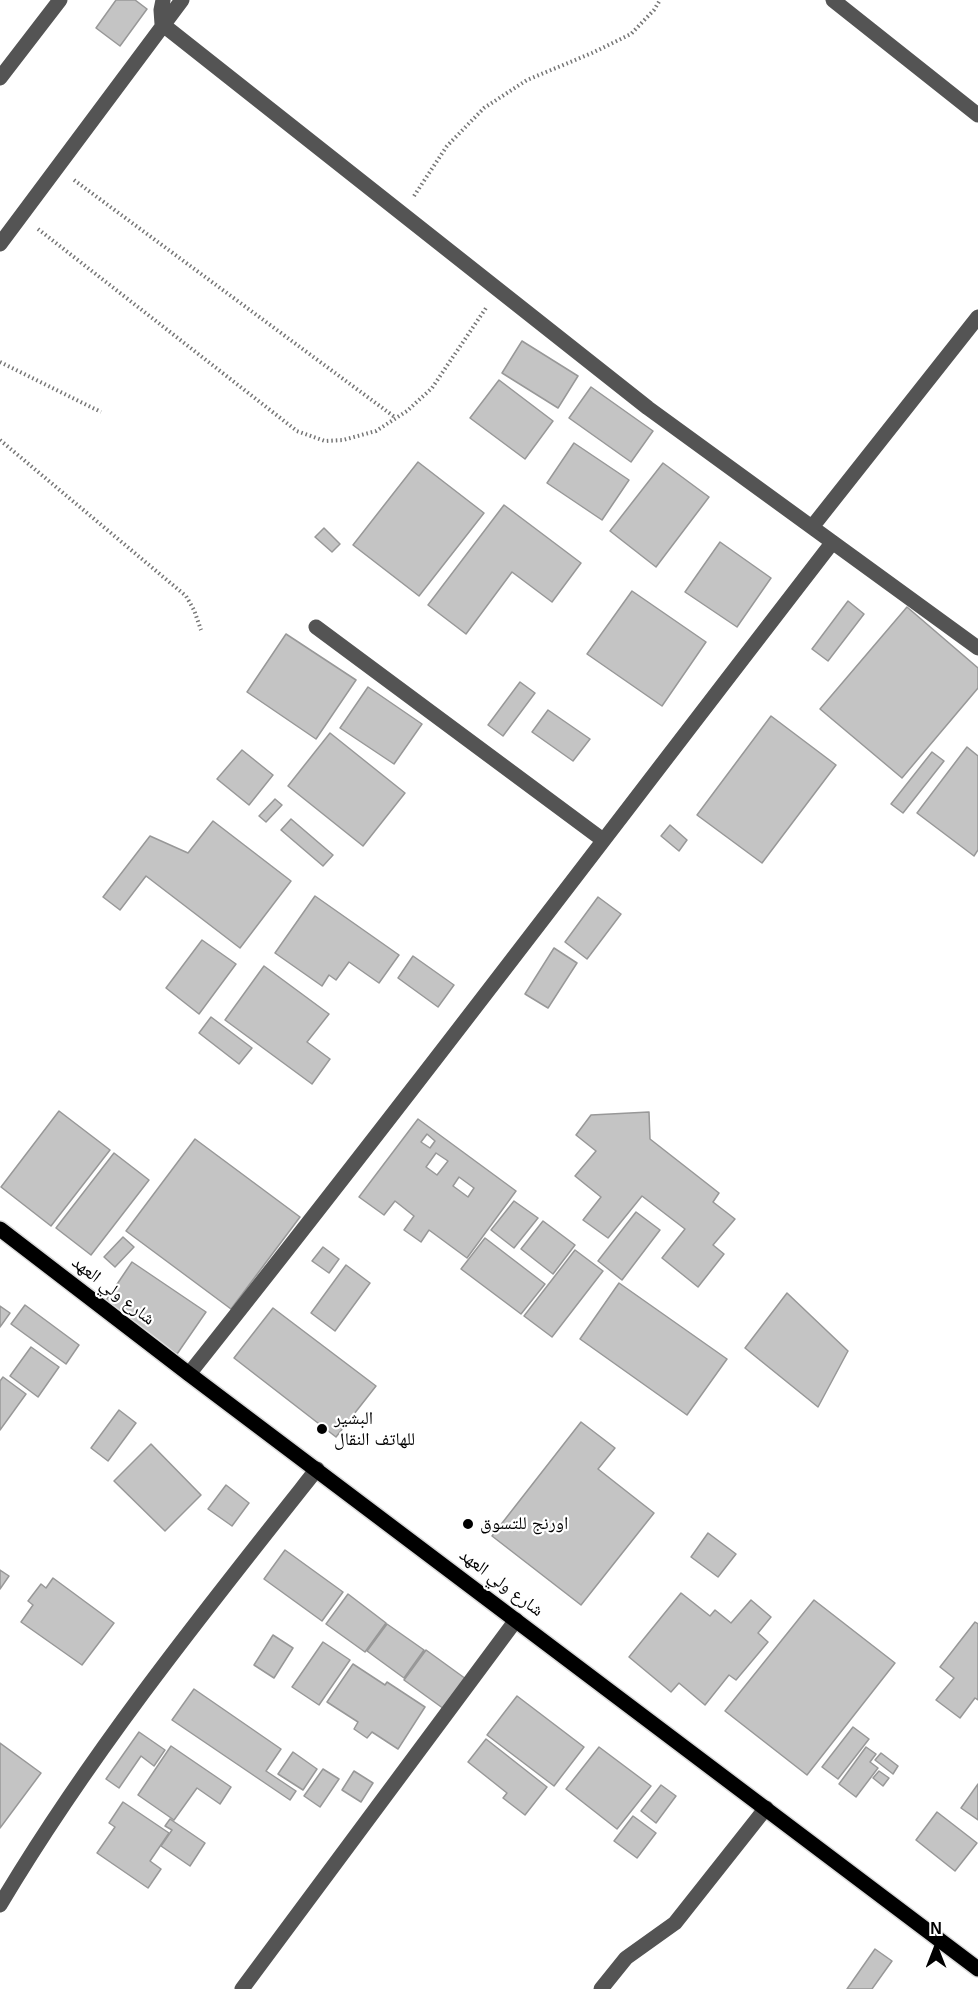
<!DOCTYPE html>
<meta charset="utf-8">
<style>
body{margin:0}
#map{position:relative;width:978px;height:1989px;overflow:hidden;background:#fff;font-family:Helvetica,sans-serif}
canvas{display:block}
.north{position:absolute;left:906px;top:1917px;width:60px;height:60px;-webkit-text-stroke:4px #fff;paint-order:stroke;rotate:0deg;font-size:16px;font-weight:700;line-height:24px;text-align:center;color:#000}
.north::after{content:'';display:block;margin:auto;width:21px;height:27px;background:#000;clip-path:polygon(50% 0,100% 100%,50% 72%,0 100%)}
</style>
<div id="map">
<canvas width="978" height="1989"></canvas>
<div class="north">N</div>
</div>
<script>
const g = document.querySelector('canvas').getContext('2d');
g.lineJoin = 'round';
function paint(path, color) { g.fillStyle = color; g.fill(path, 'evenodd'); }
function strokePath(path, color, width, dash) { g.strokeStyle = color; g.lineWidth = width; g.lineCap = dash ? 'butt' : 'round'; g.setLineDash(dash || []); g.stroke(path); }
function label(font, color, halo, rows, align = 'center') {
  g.font = font + ' Helvetica,"Noto Naskh Arabic",sans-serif'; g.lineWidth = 4.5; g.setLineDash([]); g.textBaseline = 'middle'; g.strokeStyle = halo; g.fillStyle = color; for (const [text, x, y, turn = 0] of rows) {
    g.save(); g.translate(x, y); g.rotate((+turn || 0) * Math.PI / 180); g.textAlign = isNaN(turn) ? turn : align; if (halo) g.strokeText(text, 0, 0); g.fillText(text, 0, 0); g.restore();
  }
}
const building = new Path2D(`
 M116,0H135L147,9L120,46L96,28Z
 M522,341L578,376L558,408L502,373Z
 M499,380L553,421L525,459L470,418Z
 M591,387L653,431L631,462L569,418Z
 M574,443L629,480L602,520L547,483Z
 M418,462L484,513L419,596L353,545Z
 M663,463L709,497L656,567L610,531Z
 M504,505L581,563L552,602L512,572L466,634L428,605Z
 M324,528L340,544L332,552L315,537Z
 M720,542L771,578L737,627L685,592Z
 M632,591L706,642L662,706L587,654Z
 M848,601L864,614L828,661L812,649Z
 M907,607L978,668V688L902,778L820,709Z
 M286,634L356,680L316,739L247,692Z
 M520,682L535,693L503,736L488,725Z
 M368,687L422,724L394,764L340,728Z
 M548,710L590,739L573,761L532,732Z
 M771,716L836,765L762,863L697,815Z
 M330,733L405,793L363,846L288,786Z
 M967,747L978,756V850L974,856L917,813Z
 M242,750L273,775L249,805L217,779Z
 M932,752L944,761L903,813L891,804Z
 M275,799L282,805L266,822L259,816Z
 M291,819L333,855L323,866L281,830Z
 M213,821L291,881L240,948L146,876L120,910L103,897L150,836L188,853Z
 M670,825L687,840L679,851L661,836Z
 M315,896L399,955L379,983L349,962L336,980L329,975L322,986L275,953Z
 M598,897L621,914L587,959L565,942Z
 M202,940L236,964L199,1014L166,988Z
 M554,948L577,963L548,1008L525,994Z
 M413,956L454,985L438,1007L398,978Z
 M264,966L329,1014L307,1042L330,1059L312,1084L225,1020Z
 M211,1017L252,1048L239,1064L199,1033Z
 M59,1111L110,1150L51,1226L1,1187Z
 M649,1112L650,1139L719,1193L713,1202L735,1219L713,1245L724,1254L698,1287L662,1258L685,1229L642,1196L608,1238L583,1220L601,1197L575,1176L596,1151L576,1135L591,1115Z
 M418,1119L516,1191L467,1258L429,1230L421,1242L404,1230L414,1216L395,1201L384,1215L359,1197ZM427,1134L435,1141L430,1148L421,1142ZM436,1153L448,1161L437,1175L426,1167ZM459,1177L474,1188L468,1197L453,1186Z
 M195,1139L300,1217L231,1309L126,1231Z
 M114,1153L149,1180L91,1255L56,1228Z
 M514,1201L538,1218L514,1248L491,1230Z
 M636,1212L660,1230L622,1280L598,1261Z
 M543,1221L575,1245L553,1274L521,1249Z
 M123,1237L134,1247L115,1267L104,1257Z
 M485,1238L545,1284L521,1314L461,1269Z
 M323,1247L339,1259L329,1273L312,1261Z
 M575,1250L603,1271L552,1337L524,1316Z
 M132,1262L206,1312L177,1354L103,1305Z
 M346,1265L370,1283L335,1331L311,1313Z
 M619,1283L727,1359L687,1415L580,1339Z
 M787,1293L848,1351L818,1407L745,1348Z
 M25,1305L79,1345L66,1364L11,1324Z
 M0,1306L10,1313L0,1327Z
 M273,1308L376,1386L336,1437L234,1358Z
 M31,1347L59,1367L38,1397L10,1376Z
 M3,1377L26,1394L0,1430V1381Z
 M119,1410L136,1423L108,1461L91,1448Z
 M581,1422L615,1448L598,1469L654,1513L581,1605L492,1536Z
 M151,1444L201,1495L165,1531L114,1481Z
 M226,1485L249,1503L232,1526L208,1509Z
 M708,1533L736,1554L718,1577L691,1557Z
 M285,1550L343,1592L322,1621L264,1579Z
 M0,1570L9,1576L0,1589Z
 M53,1578L114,1623L82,1665L21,1622L33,1605L28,1601L41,1584L46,1588Z
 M681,1593L710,1616L715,1610L731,1623L751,1600L771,1617L758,1633L768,1642L736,1680L729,1675L705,1705L679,1683L671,1692L629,1657Z
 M348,1594L386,1623L365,1652L326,1624Z
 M814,1600L895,1663L807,1775L725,1711Z
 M975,1622L978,1624V1700L975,1698L960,1718L936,1700L954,1678L940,1667Z
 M387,1624L424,1650L404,1678L367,1651Z
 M273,1635L293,1648L274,1678L254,1665Z
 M323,1642L350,1660L319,1705L292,1687Z
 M426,1650L466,1679L444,1709L404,1680Z
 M353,1664L385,1685L387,1682L425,1707L398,1749L372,1732L367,1738L354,1729L358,1722L327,1702Z
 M194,1689L281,1749L266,1771L296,1791L290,1800L172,1720Z
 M517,1696L584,1747L554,1786L487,1735Z
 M853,1727L869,1739L838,1779L822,1767Z
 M139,1732L165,1750L154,1766L141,1756L119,1788L106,1779Z
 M486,1739L547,1787L525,1815L503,1798L507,1793L468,1762Z
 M0,1743L41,1773L0,1828Z
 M171,1746L231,1787L220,1804L197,1788L174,1820L138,1795Z
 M599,1747L651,1786L617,1829L566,1789Z
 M866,1747L876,1754L870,1762L878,1768L856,1797L839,1784Z
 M293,1752L317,1769L303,1790L278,1774Z
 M881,1753L898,1766L893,1774L875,1760Z
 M323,1769L339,1779L320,1807L304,1796Z
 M354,1771L373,1783L361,1802L342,1790Z
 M879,1771L889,1778L883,1786L873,1778Z
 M978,1784V1820L961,1808Z
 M661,1785L676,1796L656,1823L641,1811Z
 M123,1802L169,1833L150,1861L161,1869L148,1888L97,1853L115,1827L109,1823Z
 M937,1812L977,1843L955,1871L916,1840Z
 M633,1816L656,1833L637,1858L614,1841Z
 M170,1819L205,1843L190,1866L161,1846L172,1830L165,1826Z
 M875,1949L892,1961L872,1989H847Z`);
paint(building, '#c4c4c4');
strokePath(building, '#989898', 1.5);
const major = new Path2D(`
 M0,1229L189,1374L978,1969`);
strokePath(major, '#dbdbdb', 18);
strokePath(new Path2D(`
 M74,180L396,418
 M414,196L447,146L484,108L527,80L592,53L631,34L654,10L660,0
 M38,229L297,431L325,441L343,440L376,431L407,411L432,388L486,308
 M0,362L101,412
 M0,440L186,596L194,610L201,630`), '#767676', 4, [1.5, 3]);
strokePath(new Path2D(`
 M163,0L161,10L162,24L648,408L978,648
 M833,0L978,115
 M0,78L60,0
 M0,244L182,0
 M812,527L978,317
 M316,627L603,840
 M189,1374C407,1100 618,820 832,543
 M0,1905C91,1752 206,1609 317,1469
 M242,1989L516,1620
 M601,1989L626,1958L675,1923L766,1808`), '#545454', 15);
strokePath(major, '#000', 15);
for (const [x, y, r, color] of [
 [322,1429,6,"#000"],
 [468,1524,6,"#000"]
]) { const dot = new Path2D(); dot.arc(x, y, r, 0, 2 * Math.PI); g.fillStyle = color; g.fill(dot); strokePath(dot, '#fff', 2); }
label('18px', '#000', '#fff', [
 ["شارع ولي العهد",113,1291,38],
 ["شارع ولي العهد",501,1583,37]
]);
label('18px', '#000', '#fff', [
 ["البشير",334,1419],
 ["للهاتف النقال",334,1440],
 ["اورنج للتسوق",480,1524]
], 'left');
</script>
